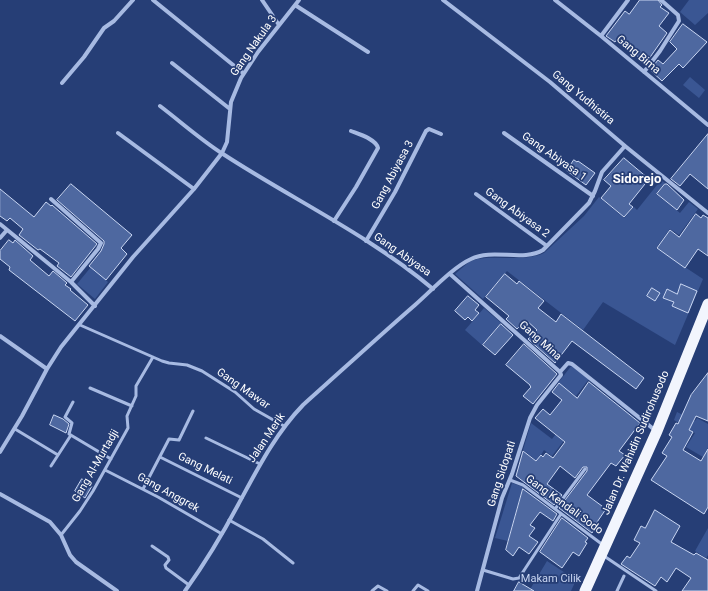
<!DOCTYPE html>
<style>
body{margin:0}
canvas{display:block;background:#263e76}
</style>
<canvas width="708" height="591"></canvas>
<script>
const g = document.querySelector('canvas').getContext('2d');
g.lineJoin = 'round';
function paint(path, color) { g.fillStyle = color; g.fill(path, 'evenodd'); }
function strokePath(path, color, width, dash) { g.strokeStyle = color; g.lineWidth = width; g.lineCap = dash ? 'butt' : 'round'; g.setLineDash(dash || []); g.stroke(path); }
function label(font, color, halo, rows, align = 'center') {
  g.font = font + ' Roboto,sans-serif'; g.lineWidth = 3.5; g.setLineDash([]); g.textBaseline = 'middle'; g.strokeStyle = halo; g.fillStyle = color; for (const [text, x, y, turn = 0] of rows) {
    g.save(); g.translate(x, y); g.rotate((+turn || 0) * Math.PI / 180); g.textAlign = isNaN(turn) ? turn : align; if (halo) g.strokeText(text, 0, 0); g.fillText(text, 0, 0); g.restore();
  }
}
paint(new Path2D(`
 M689,0H708V13L695,25L680,12Z
 M690,77L705,90L699,98L683,85Z
 M661,180L665,183L656,194L680,213L689,202L698,209L679,235L670,229L656,248L703,279L675,345L603,302L583,330L507,271L483,299L455,274L469,262L477,259C498,255 525,262 544,253L584,216L599,197L624,218L634,207L637,210Z
 M91,267L108,282L95,299L77,284Z
 M484,308L501,323L482,345L465,330Z
 M572,365L589,379L576,396L590,407L552,456L544,450L537,461L523,450L531,423L552,439L574,411L568,406L576,396L558,383Z
 M677,412L695,421L697,418L708,424V448L703,457L686,447L695,433L674,420Z
 M512,483L523,487L508,541L495,538Z
 M708,528V555L706,558L695,551Z
 M547,561L576,580L571,591H529Z`), '#3a5693');
const building = new Path2D(`
 M640,0H658L662,5L660,7L669,13L659,26L667,33L646,63L629,49L630,48L618,38L615,42L606,36L625,11L629,14Z
 M683,24L707,42L683,68L679,64L662,81L650,70L658,60L663,64L677,49L670,42Z
 M708,134V189L690,174L680,186L671,179Z
 M624,158L649,179L629,204L633,207L624,217L601,198L611,186L604,180Z
 M574,160L577,162L578,161L595,173L586,185L567,171Z
 M71,184L132,235L121,248L127,254L106,280L89,266L101,251L104,244V241L57,200Z
 M665,184H667L684,200L677,210L657,194Z
 M0,189L34,217L46,202L51,206L52,205L97,244L71,277L57,266L59,263L40,249L38,250L19,235L23,229L10,218L7,221L0,216Z
 M696,214L701,218L703,215L708,218V256L698,249L685,268L657,248L670,230L679,237Z
 M9,240L13,243L15,240L33,256L30,260L49,276L53,271L67,283L65,285L71,289L70,290L88,305L75,321L9,270L10,267L0,259V251Z
 M505,274L517,284L519,281L544,301L538,308L556,322L561,314L644,378L636,389L572,341L555,363L528,339L537,330L526,320L517,329L506,319L509,316L486,297Z
 M681,284L697,291L688,313L672,306L674,302L663,298L667,289L677,294Z
 M652,288L660,293L655,301L647,296Z
 M468,296L479,305L475,310L479,313L472,321L468,317L465,320L455,311Z
 M501,324L513,335L495,355L483,345Z
 M524,344L557,374L533,404L523,396L531,387L530,386V385L506,365Z
 M708,373V421L696,416L689,430L693,432L683,450L701,461L708,449V507L704,514L651,480L667,456L662,453L672,437L669,435L676,423L678,424L691,395Z
 M589,382L640,423L619,451L625,455L616,466L611,463L587,495L606,509L595,525L597,526L592,533L559,508L587,471V467H583L575,478L560,466L547,484L562,495L554,505L516,476L523,451L536,461L541,455L543,457L546,453L553,458L565,442L535,418L543,409L550,415L562,400L552,392L559,383L577,398Z
 M54,415L63,419L69,424L66,433L50,425Z
 M82,479L92,486L85,498L75,491Z
 M523,489L557,514L553,521L540,512L530,525L535,528L529,536L538,542L529,554L519,547L513,556L506,550Z
 M655,510L680,526L671,542L694,555L696,553L708,560V591H682L691,578L676,568L667,582L661,577L655,586L621,564L627,556L630,558L640,543L634,540L641,526L645,528Z
 M562,518L588,538L585,542L587,543L579,556L573,552L562,568L540,552Z
 M519,582L534,591H514Z`);
paint(building, '#4e68a0');
strokePath(building, '#c9d6f2', 1);
strokePath(new Path2D(`
 M80,325L162,361L169,363L187,365L202,371L235,392L254,409L284,426
 M90,388L132,406
 M73,402L65,417L72,423L69,434L111,459
 M15,429L58,455
 M206,438L260,464
 M160,457L242,498
 M51,466L71,435
 M105,470L158,497L222,534
 M510,480L523,485L603,545
 M143,489L169,439L179,440L193,411
 M555,509L585,469
 M229,520L263,539L293,563
 M61,535L80,511L93,491L128,428L127,416L136,396V386L153,357
 M152,546L168,557L169,560L165,565L166,568L189,585
 M604,556L656,591
 M483,570L513,579L519,578L561,514
 M372,591L378,586L387,591
 M413,591L418,585L428,591
 M617,591L624,576`), '#a7bae2', 3);
strokePath(new Path2D(`
 M153,0L243,73
 M262,0L279,25
 M443,0L550,82L625,146L708,213
 M555,0L601,36L708,125
 M295,5L368,52
 M601,36L628,0
 M172,63L230,109
 M644,72L660,51L679,21L678,15L661,0
 M62,83L84,57L104,28L114,21L133,0
 M160,106C181,122 201,140 223,154C292,199 369,235 433,289
 M118,133L194,189
 M504,133L593,196
 M476,194L547,246
 M51,199L101,243L98,249L71,282
 M334,221L356,187L378,148C376,139 359,134 351,131
 M0,224L71,282L95,306
 M0,238L7,230
 M366,241L395,192L426,131L429,129L441,134
 M450,274L560,372L568,363L572,364L656,431
 M0,336L47,369
 M0,452L22,416L47,369L61,347L133,257L194,189L222,153L227,142L231,102L241,78L258,52L299,0
 M0,494L50,522L61,535L70,555L76,562L117,591
 M185,591C205,563 222,535 238,505C257,470 275,434 303,405C340,372 377,338 415,305C430,292 453,267 471,259C493,248 523,262 543,250L589,203L595,191L602,172L625,146
 M477,591L502,498L512,474L530,418L537,405L561,375L560,372`), '#a7bae2', 4);
strokePath(new Path2D(`
 M585,591L657,431L708,304`), '#f2f5fd', 11);
label('11px', '#fff', '#263e76', [
 ["Gang Nakula 3",254,46,-55],
 ["Gang Bima",638,55,40],
 ["Gang Yudhistira",583,98,40],
 ["Gang Abiyasa 1",554,157,35],
 ["Gang Abiyasa 3",393,175,-62],
 ["Gang Abiyasa 2",517,213,36],
 ["Gang Abiyasa",402,255,35],
 ["Gang Mina",540,341,42],
 ["Gang Mawar",243,389,35],
 ["Jalan Merik",267,438,-56],
 ["Jalan Dr. Wahidin Sudirohusodo",636,443,-67],
 ["Gang Al-Murtadji",96,466,-60],
 ["Gang Melati",205,469,26],
 ["Gang Sidopati",502,474,-72],
 ["Gang Anggrek",168,493,29],
 ["Gang Kendali Sodo",564,505,36]
]);
label('11px', '#c9d6f2', '#263e76', [
 ["Makam Cilik",551,579]
]);
label('bold 13px', '#fff', '#263e76', [
 ["Sidorejo",637,180]
]);
</script>
